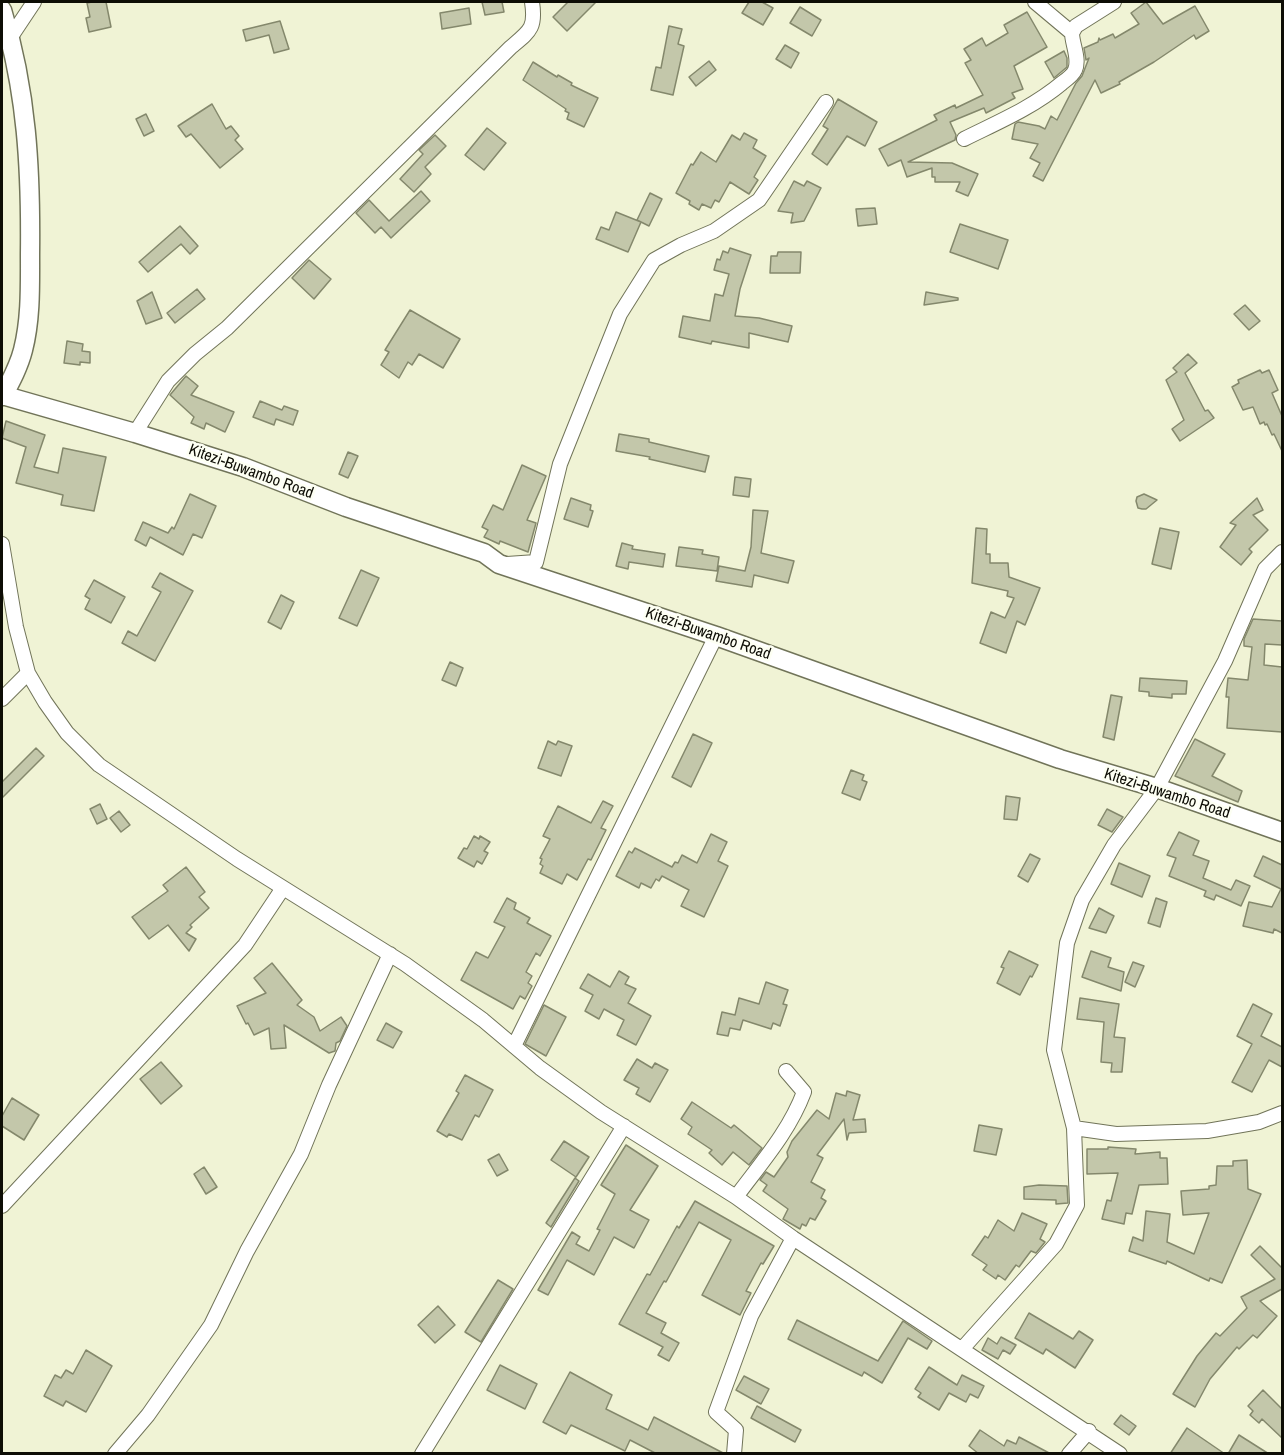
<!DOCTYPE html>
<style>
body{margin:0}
#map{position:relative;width:1284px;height:1455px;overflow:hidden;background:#f0f3d5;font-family:"Archivo Narrow",sans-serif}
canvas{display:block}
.frame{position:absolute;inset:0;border:3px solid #0d0d05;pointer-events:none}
</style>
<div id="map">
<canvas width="1284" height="1455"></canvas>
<div class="frame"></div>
</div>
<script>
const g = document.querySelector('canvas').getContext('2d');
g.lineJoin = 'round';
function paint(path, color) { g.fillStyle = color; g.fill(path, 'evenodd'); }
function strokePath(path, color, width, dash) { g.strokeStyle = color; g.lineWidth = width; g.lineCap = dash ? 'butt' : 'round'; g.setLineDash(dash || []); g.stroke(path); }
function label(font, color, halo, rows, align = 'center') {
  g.font = font + ' "Archivo Narrow",sans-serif'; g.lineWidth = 5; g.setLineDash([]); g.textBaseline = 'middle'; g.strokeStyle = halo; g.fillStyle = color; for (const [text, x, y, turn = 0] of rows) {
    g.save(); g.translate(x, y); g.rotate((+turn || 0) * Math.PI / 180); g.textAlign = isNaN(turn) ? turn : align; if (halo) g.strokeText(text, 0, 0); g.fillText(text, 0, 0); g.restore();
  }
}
const building = new Path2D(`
 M92,2H106L111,27L89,32L86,18L90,17L87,3Z
 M482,2H502L504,12L485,15Z
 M568,2H596L567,31L553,17Z
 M749,2H762L773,8L763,25L742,13Z
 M1146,2L1163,24L1195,6L1209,31L1196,39L1194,35L1154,62L1119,82L1120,84L1101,93L1095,80L1043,181L1033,176L1040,163L1030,158L1038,144L1012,139L1015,124L1018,122L1039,126L1045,129L1051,116L1057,120L1076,83L1082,76L1089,58L1086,60L1084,48L1098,42L1099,38L1100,40L1113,34L1115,38L1139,24L1131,13Z
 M800,7L821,20L812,36L790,23Z
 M469,8L471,24L442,29L440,13Z
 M1027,12L1047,47L1014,66L1023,89L1012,93L1015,98L986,113L984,108L950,122L956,135L955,140L908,162L952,163L978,174L968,196L956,191L960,182H935V177H932V168L907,177L901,160L888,166L879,149L937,120L934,115L955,105L956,108L983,95L965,63L971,60L964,49L982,38L986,46L1008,33L1004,25Z
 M280,21L289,49L274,53L269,35L246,41L243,30Z
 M669,26L682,29L678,44L684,46L673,95L651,90L656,67L661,68Z
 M785,45L799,53L791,68L776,59Z
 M1064,51L1067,58V67L1054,78L1045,62Z
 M709,61L716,70L696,86L689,77Z
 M533,62L557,77L558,75L572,83L571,85L598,98L584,127L567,119L569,113L565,111L566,109L523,80Z
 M838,99L877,122L865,146L847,136L827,165L812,154L828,129L823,126Z
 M212,104L226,129L231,126L239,136L235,140L243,149L220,168L191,134L186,137L178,126Z
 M146,114L154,131L144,136L136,119Z
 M487,128L506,143L484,170L465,155Z
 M744,133L757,140L753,148L766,156L754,177L758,180L749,194L730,182L719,202L715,200L711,208L702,204L699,210L689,204L690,201L676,193L691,164L693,165L701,152L716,162L732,135L740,140Z
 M435,135L446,146L425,167L431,174L414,192L400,179L423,154L419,150Z
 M794,181L804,186L807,181L821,188L804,221L791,223L793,213L778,211Z
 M421,191L430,201L391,238L381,227L375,233L356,213L369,200L389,221Z
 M650,193L662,199L649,226L637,220Z
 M875,208L877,224L858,226L856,209Z
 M616,212L641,222L628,252L596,239L601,227L609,230Z
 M960,224L1008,240L998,269L950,252Z
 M180,226L198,246L190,254L181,244L148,272L139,262Z
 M730,248L751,255L740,289L735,316L759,318L792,326L788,342L749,333V348L712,341L711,344L679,337L683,316L710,321L715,294L723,296L729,274L714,270L717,259L720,260L723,251L728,253Z
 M778,252H801L800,273H770L771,256H777Z
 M309,260L331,279L314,299L292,278Z
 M197,289L205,299L175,323L167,313Z
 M152,292L162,318L146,324L137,301Z
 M926,292L958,298V300L924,305Z
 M1245,305L1260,321L1249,330L1234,314Z
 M410,310L460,339L443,368L419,354L412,365L408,362L399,378L381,365L389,352L385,350Z
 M67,341L83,344L82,351L90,352V363L80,362V365L64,363Z
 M1188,354L1197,363L1185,373L1205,411L1208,410L1214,418L1180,441L1172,429L1184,420L1166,380L1177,372L1173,368Z
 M1260,370L1262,373L1269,370L1278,390L1272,393L1282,416V451L1274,434L1272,435L1267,424L1265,425L1264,422L1260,424L1253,407L1243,410L1232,387L1239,383L1238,380Z
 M186,376L198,386L191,395L234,412L225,432L206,423L204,429L191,423L194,417L170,395Z
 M260,401L282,410L284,406L298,411L293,425L276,419L274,425L253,417Z
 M6,421L45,435L34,467L58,473L63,448L106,457L94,511L61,505L63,495L16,483L26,447L2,438Z
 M619,434L649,439V442L709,456L705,472L649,459L650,457L616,451Z
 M348,452L358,456L348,478L339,474Z
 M522,465L546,476L527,520L536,523L528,552L500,541L499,544L484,537L488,530L482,527L493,505L503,510Z
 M735,477L751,479L749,497L733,495Z
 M190,494L216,506L202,538L193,534L183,555L150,537L146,546L135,540L143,522L168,533L172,527L174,529Z
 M1144,494L1157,500L1146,509H1142L1138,508L1136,501L1137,497Z
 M571,498L591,505L590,510L593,511L588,527L564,519Z
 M1257,498L1263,510L1253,515L1268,530L1249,549L1252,552L1241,565L1220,547L1236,525L1230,523Z
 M753,510L768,511L761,553L794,561L788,583L754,575L752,587L716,581L719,566L745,571L751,547Z
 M976,528L987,529L986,554H990V563H1008L1009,577L1040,588L1025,625L1017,621L1006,653L980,643L991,612L1005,618L1014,598L1007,596L1008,591L972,583Z
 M1160,528L1179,532L1171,569L1152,564Z
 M622,543L633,546L632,549L665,554L663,567L629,562L628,569L616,566Z
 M679,547L703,550L702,554L719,557L717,571L676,566Z
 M361,570L379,578L357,626L339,618Z
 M160,573L193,591L155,661L122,643L128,631L137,636L161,592L152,587Z
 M94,580L125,597L111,623L85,609L90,599L85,596Z
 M281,595L294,602L281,629L268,622Z
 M1253,619L1282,621V645L1265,644L1264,665L1282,667V732L1227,728L1229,697H1226L1228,678L1248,680L1252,647L1244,646V639Z
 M450,662L463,668L456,686L442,680Z
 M1140,678L1187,681L1186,694H1172V698L1149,696V692L1139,691Z
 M1111,695L1122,697L1114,740L1103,737Z
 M693,734L712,743L691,787L672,777Z
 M1195,739L1225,754L1212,776L1242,791L1238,802L1175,776Z
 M548,741L556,745L558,741L572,746L561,776L538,768Z
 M36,748L44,756L2,798V782Z
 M851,770L864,775L862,780L867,782L860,800L842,793Z
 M1006,796L1020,798L1017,820L1004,819Z
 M603,801L613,806L601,828L606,830L591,860L588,859L577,880L567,874L562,884L540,873L543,866L540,864L542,859L540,858L550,839L543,836L558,806L591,823Z
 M100,804L107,819L97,824L90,809Z
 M1107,809L1123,817L1112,832L1098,825Z
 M119,811L130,825L121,832L110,818Z
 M1179,832L1199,841L1193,855L1209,861L1203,878L1231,890L1236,880L1250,886L1241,906L1216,895L1214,900L1204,896L1206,891L1169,876L1176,858L1167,855Z
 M711,834L727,842L718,861L728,866L704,917L681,906L689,890L662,876L659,881L656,879L651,888L641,883L639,888L616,876L629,851L632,853L635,848L672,867L675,862L678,863L682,855L697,863Z
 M474,836L479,839L480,836L490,842L484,851L488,853L482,864L477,861L474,867L458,858L464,848L467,849Z
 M1030,854L1040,859L1028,882L1018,876Z
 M1263,856L1282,865V933L1274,929L1273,933L1243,926L1249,902L1272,907L1281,889L1254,876Z
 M1119,863L1150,876L1142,897L1111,884Z
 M186,867L205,892L199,897L209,908L190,925L192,927L186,933L196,939L189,951L168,925L149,939L132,917L168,891L163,885Z
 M507,898L516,903L514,909L530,918L527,923L551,936L540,956L536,953L526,972L532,976L528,983L532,986L525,999L520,996L513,1009L461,980L476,952L488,958L505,927L494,922Z
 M1156,898L1167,902L1160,927L1148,923Z
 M1099,908L1114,916L1106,933L1089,928Z
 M1009,951L1038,965L1032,977L1030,976L1020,995L997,983L1004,968L1001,967Z
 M1091,951L1111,958L1108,967L1124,972L1121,991L1082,977Z
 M1133,962L1144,966L1135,987L1125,982Z
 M272,963L302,1000L297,1005L314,1017L320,1031L341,1017L347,1026L340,1041L336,1043L335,1051L329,1053L284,1025L286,1048L271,1049L269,1028L254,1035L248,1023L246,1024L237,1006L266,993L254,978Z
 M619,971L629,977L625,984L636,989L628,1003L651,1016L636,1045L617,1035L624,1020L604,1009L599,1019L585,1011L593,995L580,988L588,974L610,987Z
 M766,982L788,990L783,1004L787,1005L780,1026L773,1023L771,1029L743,1020L740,1030L730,1028L728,1036L717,1034L722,1012L735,1015L739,998L759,1004Z
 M1080,998L1119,1004L1114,1037L1125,1038L1122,1072H1111L1112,1063L1101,1062L1104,1022L1077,1019Z
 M1253,1004L1272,1014L1261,1036L1282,1047V1067L1269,1060L1252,1092L1232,1082L1252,1044L1237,1036Z
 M544,1005L566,1017L546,1056L525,1044Z
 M386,1023L402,1032L393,1048L377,1040Z
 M637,1059L652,1068L655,1063L668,1070L650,1102L636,1094L639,1088L624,1080Z
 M161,1062L182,1086L161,1104L140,1079Z
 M465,1075L493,1090L479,1117L475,1115L462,1140L449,1134L447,1137L437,1131L459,1093L456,1091Z
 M847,1091L860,1095L853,1120L865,1119L866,1132L849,1133L847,1140L844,1119L817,1155L823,1158L811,1182L825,1190L821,1198L826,1201L815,1220L810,1218L806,1226L802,1224L800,1229L783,1219L788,1209L763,1191L767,1185L760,1180L766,1172L774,1177L788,1157L787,1152L792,1141L817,1110L829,1119L836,1093L846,1096Z
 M12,1098L39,1115L24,1140L2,1126V1116Z
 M692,1102L731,1128L734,1125L762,1148L749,1165L733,1152L722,1165L709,1153L712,1150L688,1134L692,1127L681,1119Z
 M979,1125L1002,1129L996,1155L974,1151Z
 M564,1141L589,1157L576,1177L551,1160Z
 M626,1145L658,1166L630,1210L649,1220L634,1248L614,1237L594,1275L567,1260L548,1295L538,1290L572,1232L580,1237L576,1244L589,1251L600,1230L597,1229L615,1194L601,1185Z
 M1108,1147L1136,1149L1135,1154L1160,1152V1158H1167L1168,1184L1139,1185L1132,1214L1126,1213L1124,1224L1102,1219L1107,1200L1111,1201L1118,1173L1087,1174V1149H1108Z
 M499,1154L508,1170L497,1176L488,1160Z
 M1247,1160L1248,1189L1261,1194L1222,1283L1210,1278L1209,1281L1167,1261L1166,1264L1129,1251L1133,1237L1143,1241L1146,1211L1170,1214L1167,1242L1194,1254L1209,1213L1183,1215L1181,1191L1209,1189V1186L1216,1185L1217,1166H1233V1161Z
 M204,1167L217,1187L206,1194L194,1174Z
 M575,1178L579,1181L551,1227L546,1223Z
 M1039,1185L1067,1186L1068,1203L1056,1204V1200L1024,1199V1187Z
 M695,1201L774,1246L763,1264L761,1263L746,1291L751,1293L740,1315L702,1295L731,1240L699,1222L666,1282L664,1281L646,1313L666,1323L661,1333L679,1343L669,1361L658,1355L663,1347L619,1324L647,1274L650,1275L677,1226L679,1228Z
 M1022,1213L1047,1224L1040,1239L1045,1242L1036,1253L1031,1251L1019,1267L1016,1265L1005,1280L998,1275L996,1279L983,1270L987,1265L972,1255L985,1236L988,1238L998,1220L1014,1231Z
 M1260,1246L1282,1268V1289L1260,1301L1277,1316L1257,1338L1253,1335L1239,1349L1237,1347L1210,1379L1195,1407L1173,1394L1197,1356L1216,1333L1220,1336L1247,1308L1241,1297L1275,1279L1251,1255Z
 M498,1280L513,1289L481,1342L465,1332Z
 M438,1306L455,1325L435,1343L418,1325Z
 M1029,1313L1073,1339L1079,1331L1093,1340L1075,1368L1046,1349L1043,1354L1015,1338Z
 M797,1320L878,1361L903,1321L932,1341L927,1349L908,1338L882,1383L864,1372L862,1376L788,1339Z
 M1001,1337L1016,1345L1010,1354L1003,1350L998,1359L982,1350L988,1338L997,1344Z
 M86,1350L112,1366L86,1412L66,1401L63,1406L44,1396L55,1375L61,1378L66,1370L73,1374Z
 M500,1365L537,1384L525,1409L487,1390Z
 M929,1367L957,1385L962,1375L984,1386L978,1398L970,1394L966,1402L949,1393L939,1410L918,1397L921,1393L915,1389Z
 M570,1372L612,1395L606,1409L648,1430L654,1417L725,1454H657L630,1440L625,1451L571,1425L566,1434L543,1422Z
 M744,1376L769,1389L761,1404L736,1390Z
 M1263,1390L1282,1409V1438L1262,1419L1259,1423L1250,1415L1253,1411L1248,1406Z
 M757,1406L801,1430L795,1442L751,1418Z
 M1121,1415L1136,1426L1129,1435L1114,1424Z
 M1187,1428L1225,1454H1170Z
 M980,1430L1004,1446L1007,1440L1016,1444L1019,1437L1051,1454H979L969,1446Z
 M1239,1435L1269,1454H1228Z`);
paint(building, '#c3c7aa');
strokePath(building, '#84886c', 1.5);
const minor = new Path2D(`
 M1035,2L1072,33L1076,26L1114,2
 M10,38L34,2
 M964,139C998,122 1032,108 1062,83C1066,80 1073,75 1075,70C1080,59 1072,44 1072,33
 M135,433L168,381L195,354L227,328L511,47C530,31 536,28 532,2
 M2,544L16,627L28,673L45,702L67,733L99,765L237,859L405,964L483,1020L540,1068L601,1112L736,1197L793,1238L1120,1454
 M507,564L536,562L560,464L620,314L654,260L681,245L714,231L759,200L826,102
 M2,699L28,673
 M514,1046L716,636
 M1074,1128L1116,1134L1207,1131L1259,1122L1282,1113
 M736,1197C761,1163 789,1132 804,1092L786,1071
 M2,1206L245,945L283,888
 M962,1349L1056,1244L1077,1205L1074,1128L1054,1050L1067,943L1082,900L1114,845L1157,788L1225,661L1265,569L1282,552
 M115,1454L148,1415L211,1325L247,1251L301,1154L329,1085L390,954
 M422,1454L624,1126
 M734,1454L736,1430L716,1412L751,1316L793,1238
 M1069,1454L1089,1431`);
const tertiary = new Path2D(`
 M2,10C27,91 31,170 30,254C30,285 31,319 23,350C19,366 11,381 3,396
 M2,395L135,433L243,467L346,507L484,553L499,564L716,636L1060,759L1157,788L1282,832`);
strokePath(minor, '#717459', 16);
strokePath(tertiary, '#717459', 21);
strokePath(minor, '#fff', 14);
strokePath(tertiary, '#fff', 18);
label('16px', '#0d0d05', '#fdfff3', [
 ["Kitezi-Buwambo Road",251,472,20],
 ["Kitezi-Buwambo Road",708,634,19],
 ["Kitezi-Buwambo Road",1167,794,18]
]);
</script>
